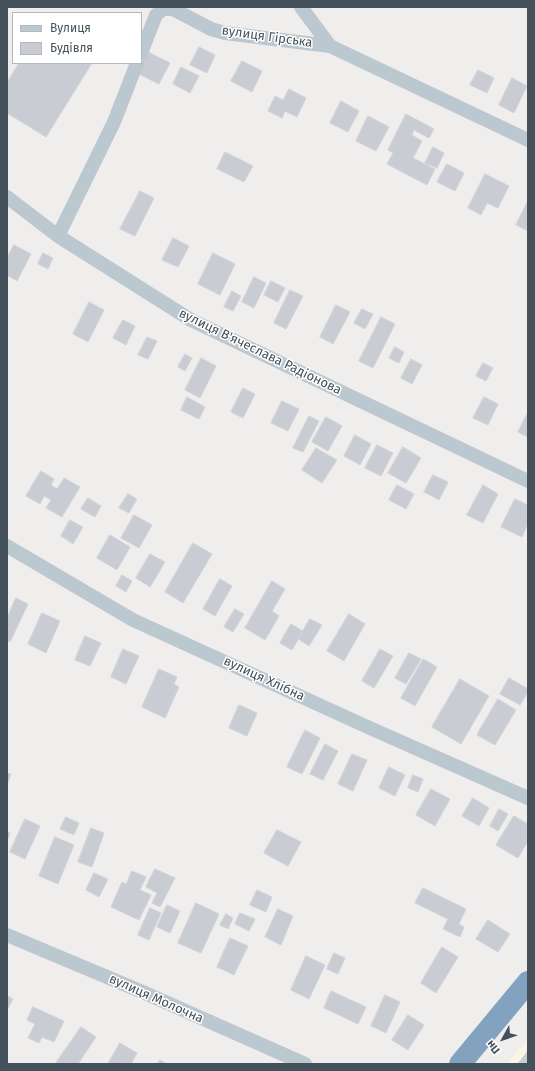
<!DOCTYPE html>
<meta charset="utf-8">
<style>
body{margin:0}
#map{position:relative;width:535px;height:1071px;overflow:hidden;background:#f0eded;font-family:"Fira Sans",sans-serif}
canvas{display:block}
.frame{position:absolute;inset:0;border:8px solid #44515b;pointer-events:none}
.legend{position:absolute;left:12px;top:12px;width:130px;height:52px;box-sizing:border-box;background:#fff;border:1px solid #b4b9bd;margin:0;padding:5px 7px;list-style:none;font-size:12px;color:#44515b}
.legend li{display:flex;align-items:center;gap:8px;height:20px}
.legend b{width:20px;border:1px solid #b4b9bd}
.north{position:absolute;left:483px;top:1019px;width:40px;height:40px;-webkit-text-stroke:3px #fff;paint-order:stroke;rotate:230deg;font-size:11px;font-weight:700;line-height:16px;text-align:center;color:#44515b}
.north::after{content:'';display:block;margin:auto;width:14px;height:18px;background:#44515b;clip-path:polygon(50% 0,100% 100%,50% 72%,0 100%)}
</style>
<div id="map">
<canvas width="535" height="1071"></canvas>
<div class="frame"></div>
<ul class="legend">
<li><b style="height:5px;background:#bcc8d0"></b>Вулиця</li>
<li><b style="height:11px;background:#c9ccd2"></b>Будівля</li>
</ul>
<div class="north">Пн</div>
</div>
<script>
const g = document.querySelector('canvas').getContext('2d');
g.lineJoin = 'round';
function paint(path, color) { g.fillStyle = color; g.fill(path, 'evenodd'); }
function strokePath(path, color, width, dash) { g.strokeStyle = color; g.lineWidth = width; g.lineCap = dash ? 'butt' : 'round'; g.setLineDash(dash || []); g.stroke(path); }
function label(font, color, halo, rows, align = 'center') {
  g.font = font + ' "Fira Sans",sans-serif'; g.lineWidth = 3; g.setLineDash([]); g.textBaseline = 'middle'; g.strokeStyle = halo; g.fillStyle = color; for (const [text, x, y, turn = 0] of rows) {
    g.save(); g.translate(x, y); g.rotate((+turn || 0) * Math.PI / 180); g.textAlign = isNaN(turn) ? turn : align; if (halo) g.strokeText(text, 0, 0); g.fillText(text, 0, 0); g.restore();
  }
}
paint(new Path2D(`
 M528,1038V1064H507Z`), '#fcf4e4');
const building = new Path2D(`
 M199,47L215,55L207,73L190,65Z
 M148,52L170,63L159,84L137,73Z
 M242,61L262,71L252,92L231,81Z
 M19,63H92L46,137L7,113V83Z
 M181,67L199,76L190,93L173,84Z
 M478,70L494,78L487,93L470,85Z
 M512,78L527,86L514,113L499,105Z
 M289,89L306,98L297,117L285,111L282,118L268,111L275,96L283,100Z
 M341,101L359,111L348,132L330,123Z
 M406,114L434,129L429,138L414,130L412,135L422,141L413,158L435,169L427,185L387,164L393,153L388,150Z
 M368,116L389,127L376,151L356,141Z
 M433,147L444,153L437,168L425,163Z
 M225,152L253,166L244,182L217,169Z
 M447,164L464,173L455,191L437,182Z
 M485,174L509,186L498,208L487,203L481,215L468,208Z
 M140,191L154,198L135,236L120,229Z
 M528,201V231L516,225Z
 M173,238L189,246L178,267L162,260Z
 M14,245L31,254L17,281L7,275V258Z
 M43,253L53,258L48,269L38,264Z
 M213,253L235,264L220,295L198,284Z
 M254,277L266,283L254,308L242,302Z
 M271,281L285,288L278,302L264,295Z
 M290,290L303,296L286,329L274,323Z
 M232,291L241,296L233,311L224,307Z
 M89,302L104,310L88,342L73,334Z
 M336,305L350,312L333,344L320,337Z
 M362,309L373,314L365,329L354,323Z
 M381,317L395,324L373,368L359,361Z
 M123,320L135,326L126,345L113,338Z
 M147,337L157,341L148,359L138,355Z
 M395,347L404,352L399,363L389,358Z
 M185,354L192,358L185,371L178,367Z
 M201,358L216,366L200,398L185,390Z
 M411,359L422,365L412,384L401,378Z
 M483,363L493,368L486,381L476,376Z
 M243,388L255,394L243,418L231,412Z
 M187,397L205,407L199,419L181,410Z
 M484,397L498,404L488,425L473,418Z
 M282,401L299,409L288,431L271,423Z
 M528,412V437L518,432Z
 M309,416L319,421L303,452L293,448Z
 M326,417L342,426L328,451L312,442Z
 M355,435L371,444L360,465L344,456Z
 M377,445L393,453L381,476L365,468Z
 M403,447L421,458L406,483L388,473Z
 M316,448L337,460L322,483L302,470Z
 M41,471L54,479L51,485L57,489L64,478L80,487L62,517L46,508L51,500L44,496L40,504L26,496Z
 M433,475L448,482L439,500L424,492Z
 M397,485L414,494L406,509L389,500Z
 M483,485L498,494L483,523L467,515Z
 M128,494L137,499L129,513L119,508Z
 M88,498L101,506L95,517L81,509Z
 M515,499L528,505V523L522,537L501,527Z
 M134,515L152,525L139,548L121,538Z
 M70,520L83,527L73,544L61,536Z
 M110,535L130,547L117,570L97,558Z
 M193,543L212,554L183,603L165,592Z
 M150,554L165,562L150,587L136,578Z
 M122,575L132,581L126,592L116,586Z
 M220,579L232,586L215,616L203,609Z
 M272,581L285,589L272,611L279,616L265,640L245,628Z
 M16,598L28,604L10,642L7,640V618Z
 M235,609L244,614L233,632L224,627Z
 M42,613L60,621L46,653L28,644Z
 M349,614L365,624L344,661L327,651Z
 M310,619L322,625L309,646L298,639Z
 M291,624L303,631L292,650L280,643Z
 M85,636L101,643L90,666L75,660Z
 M123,649L139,656L126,684L111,677Z
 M380,649L393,656L374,688L362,681Z
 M409,653L421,659L406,684L395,678Z
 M423,659L437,667L415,706L401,698Z
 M159,669L177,677L174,684L179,687L165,718L142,707Z
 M509,678L528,689V692L520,705L500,694Z
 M460,679L489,696L461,744L432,727Z
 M498,699L516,710L495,745L477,735Z
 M239,705L257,713L247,736L229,728Z
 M305,730L320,738L302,774L287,767Z
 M325,744L338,751L323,780L310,774Z
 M352,754L367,760L353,791L338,784Z
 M389,767L405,775L395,796L379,788Z
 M7,773L11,774L7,785Z
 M413,775L423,779L418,792L408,788Z
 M431,789L450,799L435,826L416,815Z
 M473,798L489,808L479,826L462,816Z
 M499,809L508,814L498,831L490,826Z
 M514,816L528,824V841L518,858L496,845Z
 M66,817L79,823L74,835L60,829Z
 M25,819L40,826L25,859L10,852Z
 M91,828L104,833L92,867L78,862Z
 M277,830L301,842L288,866L264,853Z
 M7,832L10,833L7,841Z
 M55,837L74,845L58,884L39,876Z
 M155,869L175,878L160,907L152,903L157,893L146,887Z
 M132,871L146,877L140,890L151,895L139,920L111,907L122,882L126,884Z
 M94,873L108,879L99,897L86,890Z
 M423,888L466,909L459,924L464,927L460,937L443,929L448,919L415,903Z
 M257,890L272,897L266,912L250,905Z
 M196,903L219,914L201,953L178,943Z
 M167,905L180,911L170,933L157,927Z
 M150,908L161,913L149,940L138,935Z
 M278,909L293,916L281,945L265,937Z
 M240,913L255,919L249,931L235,924Z
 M226,914L233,918L228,929L220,925Z
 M488,920L510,934L498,952L476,939Z
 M230,938L248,946L234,975L217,967Z
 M442,947L458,957L436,993L421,983Z
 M334,953L345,958L338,974L327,969Z
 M306,956L325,965L309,999L291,990Z
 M331,991L366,1007L358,1024L324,1008Z
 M385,995L400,1002L386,1033L371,1026Z
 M7,996L13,999L7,1010Z
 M33,1007L64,1021L54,1042L42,1037L39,1043L28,1038L35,1024L27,1020Z
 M408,1015L424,1025L408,1050L392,1040Z
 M81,1027L96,1037L78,1064H57L56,1063Z
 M120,1043L137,1053L131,1064H108Z
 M528,1051V1064H518Z
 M160,1060L167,1064H158Z`);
paint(building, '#c9ccd2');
strokePath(building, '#d0d3d9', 1);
strokePath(new Path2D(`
 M301,7L330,46L528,140
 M141,53L156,15L163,9H173L211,29L225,33L330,46
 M7,197L58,236L191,320L528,481
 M58,236L114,122L137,63
 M7,546L133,620L372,729L528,798
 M7,935L145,993L305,1064`), '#bcc8d0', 14);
strokePath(new Path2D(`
 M460,1064L528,982`), '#82a2bf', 22);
label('13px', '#44515b', '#fff', [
 ["вулиця Гірська",267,37,8],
 ["вулиця В'ячеслава Радіонова",260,352,26],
 ["вулиця Хлібна",264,679,25],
 ["вулиця Молочна",156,999,24]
]);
</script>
